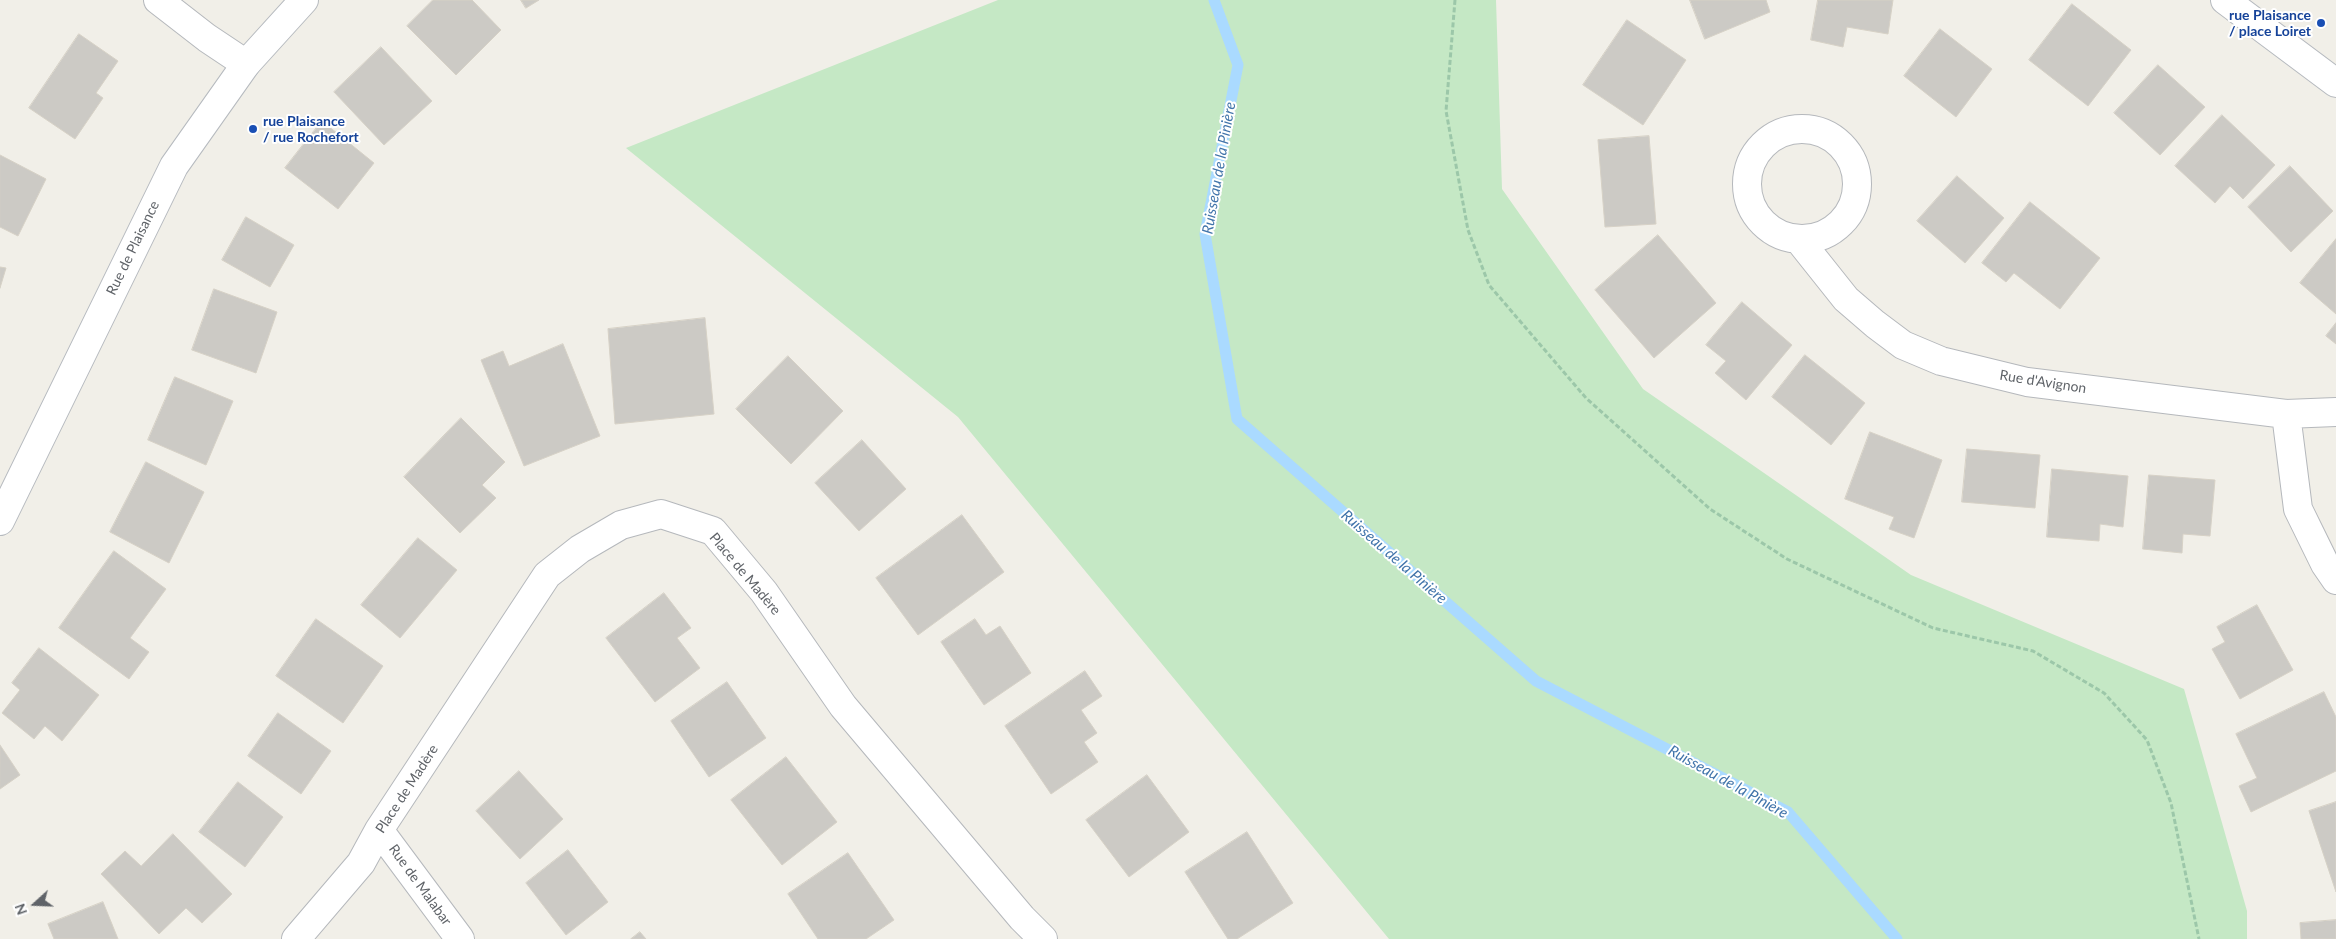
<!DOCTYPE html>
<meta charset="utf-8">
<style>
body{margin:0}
#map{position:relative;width:2336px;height:939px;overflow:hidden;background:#f1efe8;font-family:Lato,sans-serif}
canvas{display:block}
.north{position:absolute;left:10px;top:879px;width:50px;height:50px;-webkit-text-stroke:4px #fff;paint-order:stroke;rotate:250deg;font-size:14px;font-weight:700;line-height:20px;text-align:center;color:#5f6368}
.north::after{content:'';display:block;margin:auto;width:18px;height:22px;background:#5f6368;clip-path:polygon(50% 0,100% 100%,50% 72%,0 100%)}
</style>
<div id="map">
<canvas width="2336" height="939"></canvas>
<div class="north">N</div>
</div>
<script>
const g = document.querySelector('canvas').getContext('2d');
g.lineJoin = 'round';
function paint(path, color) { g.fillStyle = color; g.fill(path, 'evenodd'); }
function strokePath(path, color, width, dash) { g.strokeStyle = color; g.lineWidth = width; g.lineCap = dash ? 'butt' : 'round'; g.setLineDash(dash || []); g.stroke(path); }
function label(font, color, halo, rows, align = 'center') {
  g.font = font + ' Lato,sans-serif'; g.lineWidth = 4; g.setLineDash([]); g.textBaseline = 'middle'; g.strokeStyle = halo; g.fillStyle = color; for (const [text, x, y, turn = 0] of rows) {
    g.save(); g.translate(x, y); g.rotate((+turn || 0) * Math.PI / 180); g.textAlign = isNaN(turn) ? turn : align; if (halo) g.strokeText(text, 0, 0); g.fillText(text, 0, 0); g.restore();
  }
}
paint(new Path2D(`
 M998,0H1496L1502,189L1643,389L1911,575L2184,689L2247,911V939H1389L958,417L626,148Z`), '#c5e8c5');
strokePath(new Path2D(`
 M1214,0L1238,65L1205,234L1237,419L1536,681L1788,812L1897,939`), '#aadaff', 11);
const building = new Path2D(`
 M433,0H472L501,30L456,75L407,26Z
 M521,0H539L526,8Z
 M1690,0H1766L1770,12L1705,39Z
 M1818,0H1893L1888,34L1847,27L1843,47L1811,40Z
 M2072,4L2131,50L2088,106L2029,60Z
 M1627,20L1686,60L1643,125L1583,85Z
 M1940,29L1992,69L1956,117L1904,76Z
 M79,34L118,61L96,93L103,98L75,139L29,108Z
 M381,47L432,101L384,145L334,92Z
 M2158,65L2205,107L2160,155L2114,113Z
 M2222,115L2275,165L2243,199L2230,186L2215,203L2175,166Z
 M322,121L374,163L338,209L285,168Z
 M1649,136L1656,224L1605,227L1598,140Z
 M0,155L46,179L18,236L0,227Z
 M2290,166L2333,211L2291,252L2248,207Z
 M1957,176L2004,218L1965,263L1917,221Z
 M2030,202L2100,258L2060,309L2014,273L2006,282L1982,263Z
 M246,217L294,245L270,287L222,260Z
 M1658,235L1716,303L1654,358L1595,290Z
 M2336,239V314L2300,283Z
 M0,267L6,268L0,288Z
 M214,289L277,312L256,373L192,350Z
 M1742,302L1792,345L1746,400L1715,373L1726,361L1706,345Z
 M705,318L714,414L615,424L608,329Z
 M2336,323V344L2326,336Z
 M563,344L600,436L524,466L481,360L503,351L509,366Z
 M1805,355L1865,403L1831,445L1772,397Z
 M788,356L843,411L791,464L736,409Z
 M175,377L233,401L206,465L148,440Z
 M461,418L505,462L482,485L496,498L460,533L404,477Z
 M1870,432L1942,460L1914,538L1889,529L1894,517L1845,499Z
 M862,440L906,489L859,531L815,483Z
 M1967,449L2040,455L2035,508L1962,502Z
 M146,462L204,492L169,563L110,532Z
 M2052,469L2128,476L2123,527L2100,524L2099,541L2047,537Z
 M2149,475L2215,480L2210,536L2183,534L2182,553L2143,549Z
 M962,515L1004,572L918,635L876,578Z
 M418,538L457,570L400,638L361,605Z
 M114,551L166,589L130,638L149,652L129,679L59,628Z
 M664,593L691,628L677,638L700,668L655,702L606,638Z
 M2257,605L2293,670L2240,699L2212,649L2225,642L2217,627Z
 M316,619L383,666L343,723L276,676Z
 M975,619L986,635L1000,626L1031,673L984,705L941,642Z
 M39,648L99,695L62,741L45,726L34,739L2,713L20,690L12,683Z
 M1085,671L1102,696L1081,710L1097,733L1084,742L1098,762L1051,794L1005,726Z
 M727,682L766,738L709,777L671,721Z
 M2324,692L2336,717V771L2251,812L2239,786L2257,778L2236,734Z
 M278,713L331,751L301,794L248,756Z
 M0,745L20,775L0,789Z
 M786,757L837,822L782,865L731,800Z
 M519,771L563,819L520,859L476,811Z
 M1147,775L1189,832L1129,877L1086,820Z
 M238,782L283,817L245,867L199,832Z
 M2336,802V892L2309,811Z
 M1247,832L1293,903L1237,939H1228L1185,872Z
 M173,834L232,894L202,923L186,908L159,934L101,874L125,851L141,866Z
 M568,850L608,902L566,935L526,883Z
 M848,853L894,920L866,939H818L788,894Z
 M103,902L118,939H54L48,924Z
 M2336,920V939H2301L2300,923Z
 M640,932L646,939H631Z`);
paint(building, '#cccac5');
strokePath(building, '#d6d1c6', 1);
const street = new Path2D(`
 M158,0L207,38L246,64
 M1747 184a55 55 0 1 1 110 0a55 55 0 1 1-110 0Z
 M1799,240L1846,299L1875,324L1903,345L1941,361L2027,382L2286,414L2336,412
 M2286,414L2298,509L2325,564L2336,580
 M379,830L460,939
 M296,939L361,863L379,830L547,575L580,549L621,525L661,514L713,531L764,592L843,706L1022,918L1043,939`);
const secondary = new Path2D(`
 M2225,0L2336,83
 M0,521L174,166L246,64L304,0`);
strokePath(street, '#b5b8bc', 30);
strokePath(secondary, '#b6babf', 30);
strokePath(new Path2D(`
 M1455,0L1446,111L1468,230L1489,285L1586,398L1710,509L1787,559L1933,628L2033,651L2104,693L2147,740L2171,803L2199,939`), '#9cc7a9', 3, [5, 2.5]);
strokePath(street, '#fff', 28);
strokePath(secondary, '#fff', 28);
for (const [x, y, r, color] of [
 [2321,23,5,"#1a4fb4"],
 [253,129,5,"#1a4fb4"]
]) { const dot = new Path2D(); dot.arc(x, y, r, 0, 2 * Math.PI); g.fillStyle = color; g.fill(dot); strokePath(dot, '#fff', 2); }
label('bold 14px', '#164399', '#fff', [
 ["rue Plaisance",2311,15],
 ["/ place Loiret",2311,31],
 ["rue Plaisance",263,121,"left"],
 ["/ rue Rochefort",263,137,"left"]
], 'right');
label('14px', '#5f6368', '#fff', [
 ["Rue de Plaisance",133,248,-64],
 ["Rue d'Avignon",2043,382,9],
 ["Place de Madère",745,574,50],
 ["Place de Madère",407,789,-57],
 ["Rue de Malabar",420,885,54]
]);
label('italic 15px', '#4174aa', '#fff', [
 ["Ruisseau de la Pinière",1219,168,-80],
 ["Ruisseau de la Pinière",1394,557,41],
 ["Ruisseau de la Pinière",1728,782,29]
]);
</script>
